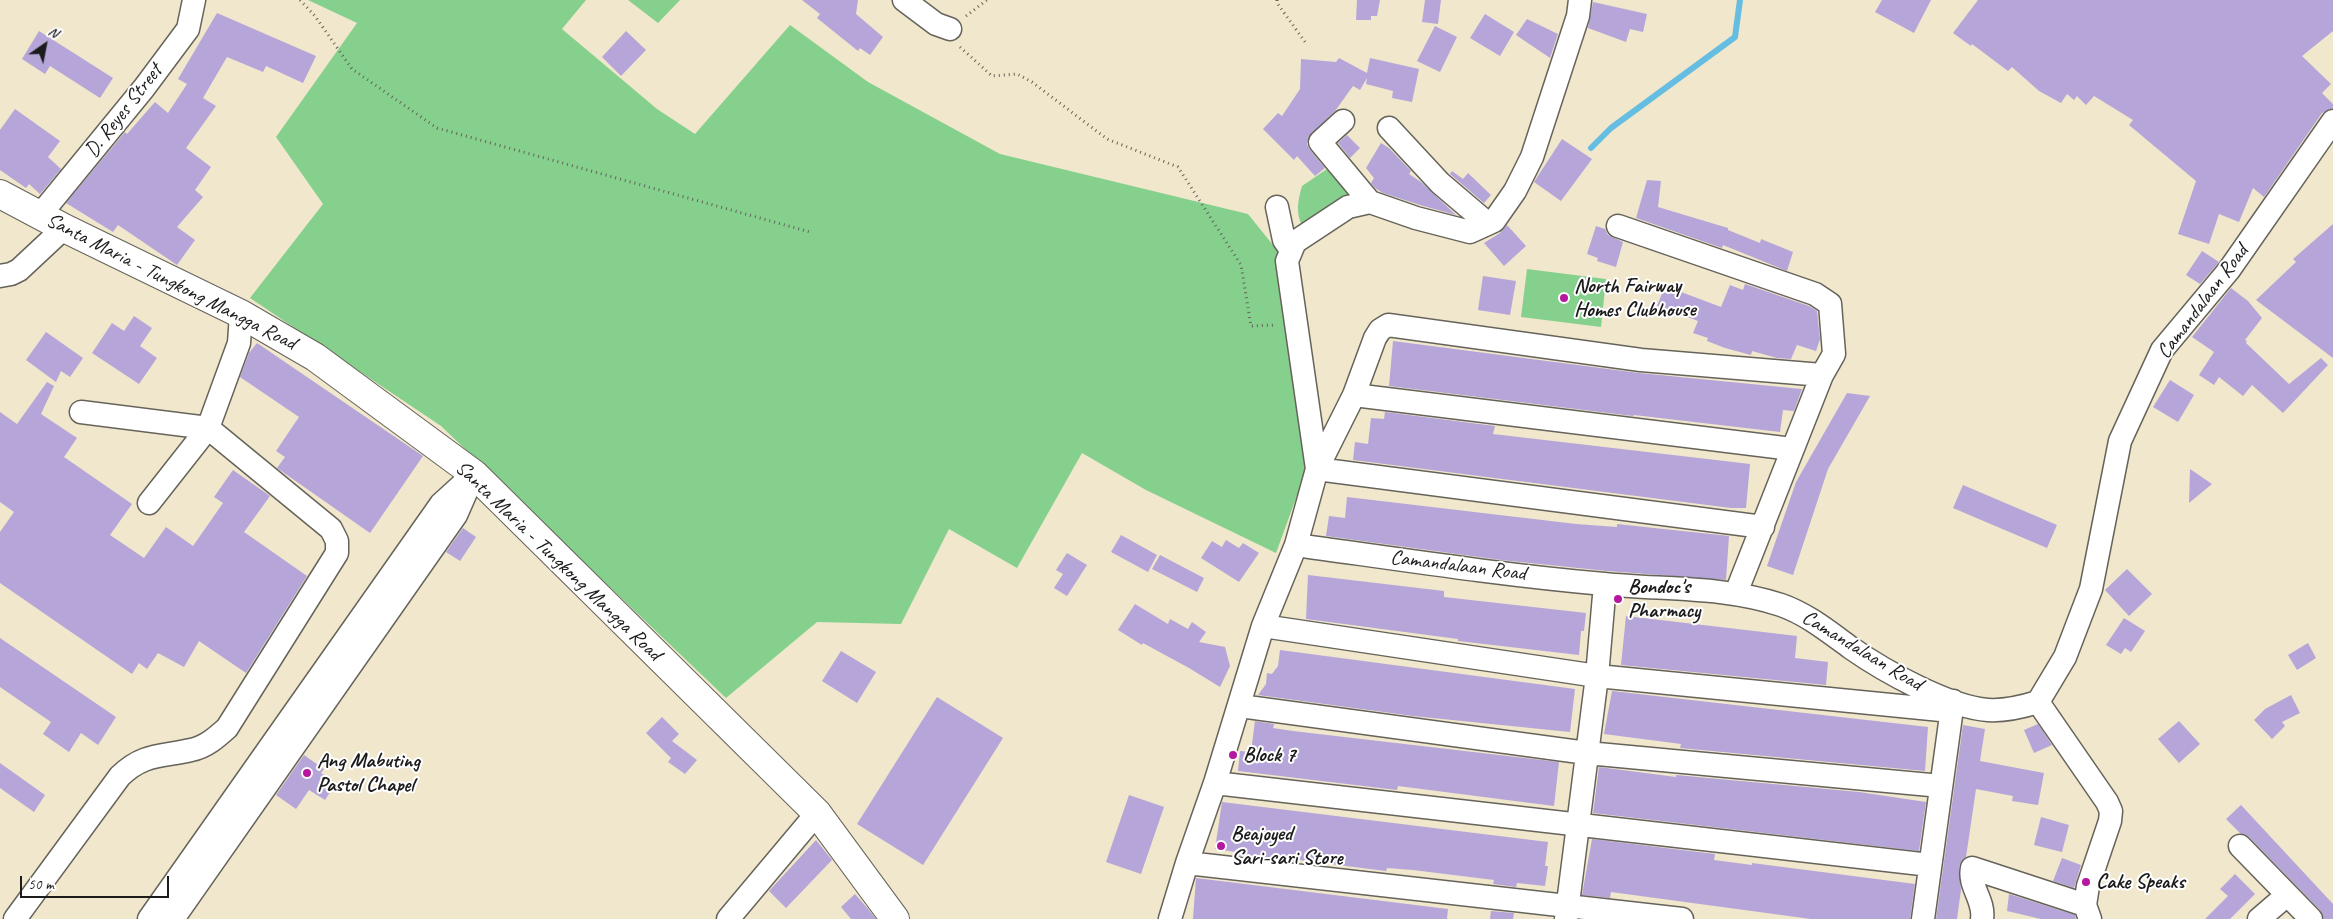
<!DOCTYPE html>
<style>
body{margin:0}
#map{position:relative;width:2333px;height:919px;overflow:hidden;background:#f0e7cc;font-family:Caveat,sans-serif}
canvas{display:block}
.north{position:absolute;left:20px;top:20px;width:50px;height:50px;-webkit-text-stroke:4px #fff;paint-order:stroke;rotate:33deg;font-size:14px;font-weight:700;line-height:20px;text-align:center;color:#1c1c1c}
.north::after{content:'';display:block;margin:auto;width:18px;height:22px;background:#1c1c1c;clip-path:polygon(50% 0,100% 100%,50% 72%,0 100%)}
.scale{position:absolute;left:20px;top:876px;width:149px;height:22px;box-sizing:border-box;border:2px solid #1c1c1c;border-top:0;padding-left:6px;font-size:15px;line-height:18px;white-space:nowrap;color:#1c1c1c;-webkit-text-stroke:4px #fff;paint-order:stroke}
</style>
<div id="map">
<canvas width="2333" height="919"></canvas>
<div class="north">N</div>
<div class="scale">50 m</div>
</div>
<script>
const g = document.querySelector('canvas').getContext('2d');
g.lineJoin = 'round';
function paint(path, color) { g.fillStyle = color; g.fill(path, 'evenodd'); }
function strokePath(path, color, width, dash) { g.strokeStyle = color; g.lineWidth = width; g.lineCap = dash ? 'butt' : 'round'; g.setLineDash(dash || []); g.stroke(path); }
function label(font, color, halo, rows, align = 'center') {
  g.font = font + ' Caveat,sans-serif'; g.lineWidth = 4; g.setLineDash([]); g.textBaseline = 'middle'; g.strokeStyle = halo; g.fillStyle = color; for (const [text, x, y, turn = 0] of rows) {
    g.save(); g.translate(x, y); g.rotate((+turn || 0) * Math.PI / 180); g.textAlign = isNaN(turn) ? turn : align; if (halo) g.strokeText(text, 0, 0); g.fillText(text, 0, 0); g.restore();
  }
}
paint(new Path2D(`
 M308,0H586L562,29L657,109L695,134L790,25L868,82L1000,154L1248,214L1277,250L1307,468L1276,553L1146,490L1082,453L1017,568L949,529L901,624L817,622L726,698L441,426L250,298L323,204L276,137L357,23Z
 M628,0H680L658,23Z
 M1330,167L1353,191L1303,227C1295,214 1298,200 1302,186Z
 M1527,269L1606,279L1601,327L1521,317Z`), '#86d08d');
strokePath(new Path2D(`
 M1591,148L1611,128L1735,37L1740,0`), '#65bee2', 6);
paint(new Path2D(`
 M802,0H858L856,14L883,37L870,55L860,48L858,51L817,18L820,14Z
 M1357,0H1380L1377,16H1371V20H1356Z
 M1425,0H1441L1438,24L1422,22Z
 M1882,0H1931L1914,33L1875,12Z
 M1978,0H2333V31L2302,56L2331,84L2322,93L2333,104V108L2322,113L2264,197L2253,188L2239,222L2219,214L2209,244L2178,234L2196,181L2129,125L2133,120L2094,96L2086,105L2077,96L2074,100L2067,94L2061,103L2039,91L2012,67L2008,71L1972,44L1971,46L1953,33Z
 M1593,2L1647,14L1643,32L1630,29L1626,42L1588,28Z
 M217,13L316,56L303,83L266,66L263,72L227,57L203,98L216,106L186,148L211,167L195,190L203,197L177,227L195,240L177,265L118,225L113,232L66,203L125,132L127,134L155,102L168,113L187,84L178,79Z
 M1485,14L1514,32L1500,56L1470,38Z
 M1527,19L1558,34L1550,58L1516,35Z
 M1435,26L1457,37L1440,72L1417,61Z
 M39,31L113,78L100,98L50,66L45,74L22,59Z
 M626,31L646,50L621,76L602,57Z
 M1339,58L1367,73L1370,58L1419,69L1412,102L1392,98L1393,91L1366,84L1367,78L1360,90L1353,86L1335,111L1308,137L1307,144L1310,150L1325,168L1315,176L1297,156L1294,160L1263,129L1278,113L1282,116L1300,89L1301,59L1336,62Z
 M15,109L60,141L48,157L61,169L40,194L29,184L26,188L0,170V130Z
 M1347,135L1360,148L1350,158L1338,143Z
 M1562,139L1592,159L1561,201L1534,182Z
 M1381,143L1389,148L1411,171L1409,174L1421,182L1456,215L1420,205L1383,193L1375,188L1371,183L1374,178L1366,168Z
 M1452,171L1463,179L1468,173L1491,195L1484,203L1450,174Z
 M1647,180L1661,181L1658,207L1728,228V230L1760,243L1761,239L1793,252L1787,271L1723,245L1722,248L1636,218Z
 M2333,224V358L2256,300L2296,262L2293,259Z
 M1507,225L1526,246L1504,266L1484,243L1500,233Z
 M1596,226L1605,229L1608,235L1623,242L1616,267L1597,261L1598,258L1587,254Z
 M2202,251L2219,262L2200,284L2186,275Z
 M1483,276L1516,281L1510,315L1478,310Z
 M1745,284L1809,306L1817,311L1820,339L1816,351L1797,345L1791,359L1777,358L1752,351L1751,355L1725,348L1707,341L1708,338L1693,333L1698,321L1657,306L1665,286L1721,307L1730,285L1743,290Z
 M2231,288L2248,301L2262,318L2245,340L2247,341L2246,343L2289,384L2321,358L2328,365L2283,413L2252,385L2243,396L2219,377L2214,385L2199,375L2214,352L2192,337Z
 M134,316L152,328L140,346L157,358L139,384L92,353L112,323L124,331Z
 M46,332L83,358L70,377L61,371L56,382L26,360Z
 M1393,341L1639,373L1802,389L1794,411L1783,410L1780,432L1634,415L1633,416L1389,386Z
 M257,343L423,456L370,533L277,468L285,457L276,451L299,417L240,377L249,353Z
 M2170,380L2194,395L2178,422L2153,407Z
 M47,382L54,386L41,414L77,438L64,457L132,504L110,535L144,558L166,527L193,546L223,503L214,497L233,470L270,496L244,532L307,576L246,673L199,641L184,667L158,653L147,669L139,663L132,674L0,583V532L14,512L0,502V412L17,424Z
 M1847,393L1870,396L1828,469L1793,575L1767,566L1796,482Z
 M1385,412L1495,426L1493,434L1750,464L1746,508H1731L1353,460L1355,442L1368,444L1371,418L1384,419Z
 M2190,469L2212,484L2189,503Z
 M1963,485L2057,525L2047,548L1953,508Z
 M1347,497L1576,524L1617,527V524L1729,536L1726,580L1607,571L1501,560L1326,536L1329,516L1345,518Z
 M463,528L476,537L460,561L446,552Z
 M1121,535L1157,555L1148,572L1111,552Z
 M1226,540L1239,548L1243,543L1259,553L1239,582L1201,558L1212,541L1222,547Z
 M1067,553L1087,565L1067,596L1054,588L1063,574L1056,570Z
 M1160,555L1204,578L1197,592L1152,569Z
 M2127,569L2152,594L2129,616L2105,590Z
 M1308,575L1444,591V597L1586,613L1584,631H1581L1579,655L1458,641V639L1306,619Z
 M1135,604L1168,624L1170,619L1188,629L1192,622L1206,632L1199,642L1225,647L1230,666L1220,687L1189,668L1143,643L1142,645L1118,630Z
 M1626,616L1797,636L1795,658L1828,662L1826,685L1621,665Z
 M2124,618L2145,631L2131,652L2125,648L2121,654L2106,645Z
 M0,638L116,717L98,745L81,733L69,752L43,734L51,722L0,687Z
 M2308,643L2316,658L2297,670L2288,655Z
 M1280,650L1575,689L1570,732L1413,716L1258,695L1266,684L1267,673L1272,674L1278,666Z
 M841,651L876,672L857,703L822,681Z
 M1612,691L1928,727L1925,771L1680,748L1681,744L1604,734Z
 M2291,695L2300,713L2282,722L2285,726L2272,739L2254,720L2265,709Z
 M937,697L1003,738L923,865L857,824Z
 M662,717L679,734L672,741L697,760L685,774L668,762L671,758L646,733Z
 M1255,721L1274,724L1273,728L1293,731L1559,762L1554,806L1398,786L1397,790L1238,771L1240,751L1251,752Z
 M2179,721L2200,744L2179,763L2158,739Z
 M2038,724L2052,745L2034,753L2024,730Z
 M1963,725L1985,729L1980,761L2044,773L2038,805L2012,801L2013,796L1976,789L1966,857L1962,860L1959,867L1961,890L1957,919H1936Z
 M304,755L324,769L321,773L336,783L325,800L309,790L296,809L276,795Z
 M0,763L45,795L34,812L0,788Z
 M1599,767L1676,777V775L1859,792L1926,802L1919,851L1593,813Z
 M1129,795L1164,807L1141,874L1106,862Z
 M1222,802L1548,842L1545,866H1548L1545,886L1517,883L1516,887L1493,884L1494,880L1413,870L1387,868L1386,871L1298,860L1297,862L1236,855V852L1215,849Z
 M2241,805L2333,904V919H2324L2320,910L2249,837L2240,833L2226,819Z
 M2041,817L2069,825L2062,852L2034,845Z
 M1592,839L1715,854L1714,860L1752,865V863L1915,884L1910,919H1811L1611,892L1610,898L1582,895Z
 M816,840L832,860L786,908L769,891Z
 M2062,858L2081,865L2074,888L2053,881Z
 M2235,874L2255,894L2230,919H2205L2228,896L2220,889Z
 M1196,878L1448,909L1447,919H1193Z
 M855,894L869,910L876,919H851L841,907Z
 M2009,894L2075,915L2076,919H2041L2007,911Z
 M1491,911L1514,913L1513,919H1490Z`), '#b6a5d9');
const minor = new Path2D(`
 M904,0L936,24L950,29
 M1343,121L1320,142L1370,202
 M1389,128L1440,183L1487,223
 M1277,207L1284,240L1291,250
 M40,215L144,88L188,29L194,0
 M1618,226L1815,294L1830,304L1834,354L1822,375L1736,593
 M0,276L11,274L19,270L64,228
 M1354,395L1792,449
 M81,412L208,428
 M1317,469L1287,261L1295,242L1348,207L1370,202L1416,218L1470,232L1494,221L1515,191L1532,157L1578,16L1580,0
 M1317,469L1763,527
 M149,503L208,428
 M1296,545C1398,559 1501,575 1604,584C1664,590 1724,586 1781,605C1807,614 1829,632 1851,648C1884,671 1948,707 1988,710C2005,711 2022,707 2038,702L2065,657L2091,589L2120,441L2162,350L2229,270L2333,121
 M1263,626L1597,676L1951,711
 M2038,702L2107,802L2111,811L2110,821L2088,886L2085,905L2090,919
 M1240,706L1587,753L1941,786
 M1215,783L1930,865
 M2240,846L2311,919
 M1187,863L1682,919
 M15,919L120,776C144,753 161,757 191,750C206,747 217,737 227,728L337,553V541L331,529L208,428L239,343L241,314
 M149,919L441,504L474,474
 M173,919L456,515L470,483
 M728,919L817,813
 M1170,919L1187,863L1215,783L1263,626L1296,545L1317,469L1354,395L1375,338L1380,330L1388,325L1641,360L1822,375
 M1566,919L1597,676L1605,584
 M1923,919L1953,701
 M1982,919C1985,900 1968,886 1972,868L2085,905
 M2259,919L2287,895`);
const major = new Path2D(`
 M0,194L64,228L241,314L315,357L474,474L817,813L895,919`);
strokePath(minor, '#66635a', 25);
strokePath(major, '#66635a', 30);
strokePath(new Path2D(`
 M300,0L315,16L352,69L437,128L810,232
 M1277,0V3L1305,42
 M966,16L987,0
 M960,47L992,76L1017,74L1032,82L1107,139L1178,167L1241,265L1251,326L1276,325`), '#66635a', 3, [1, 4]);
strokePath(minor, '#fff', 22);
strokePath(major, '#fff', 28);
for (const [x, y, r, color] of [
 [1564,298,5,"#b5179e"],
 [1618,599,5,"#b5179e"],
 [1233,755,5,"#b5179e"],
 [307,773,5,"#b5179e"],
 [1221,846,5,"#b5179e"],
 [2086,882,5,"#b5179e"]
]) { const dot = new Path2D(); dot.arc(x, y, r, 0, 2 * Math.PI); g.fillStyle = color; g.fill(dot); strokePath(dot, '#fff', 2); }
label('21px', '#1c1c1c', '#fff', [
 ["D. Reyes Street",124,111,-52],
 ["Santa Maria - Tungkong Mangga Road",171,282,27],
 ["Camandalaan Road",2203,302,-53],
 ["Santa Maria - Tungkong Mangga Road",558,561,44],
 ["Camandalaan Road",1458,566,7],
 ["Camandalaan Road",1862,651,31]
]);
label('bold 21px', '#1c1c1c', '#fff', [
 ["North Fairway",1574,286],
 ["Homes Clubhouse",1574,310],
 ["Bondoc's",1628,587],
 ["Pharmacy",1628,611],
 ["Block 7",1243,755],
 ["Ang Mabuting",317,761],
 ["Pastol Chapel",317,785],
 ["Beajoyed",1231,834],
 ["Sari-sari Store",1231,858],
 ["Cake Speaks",2096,882]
], 'left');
</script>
